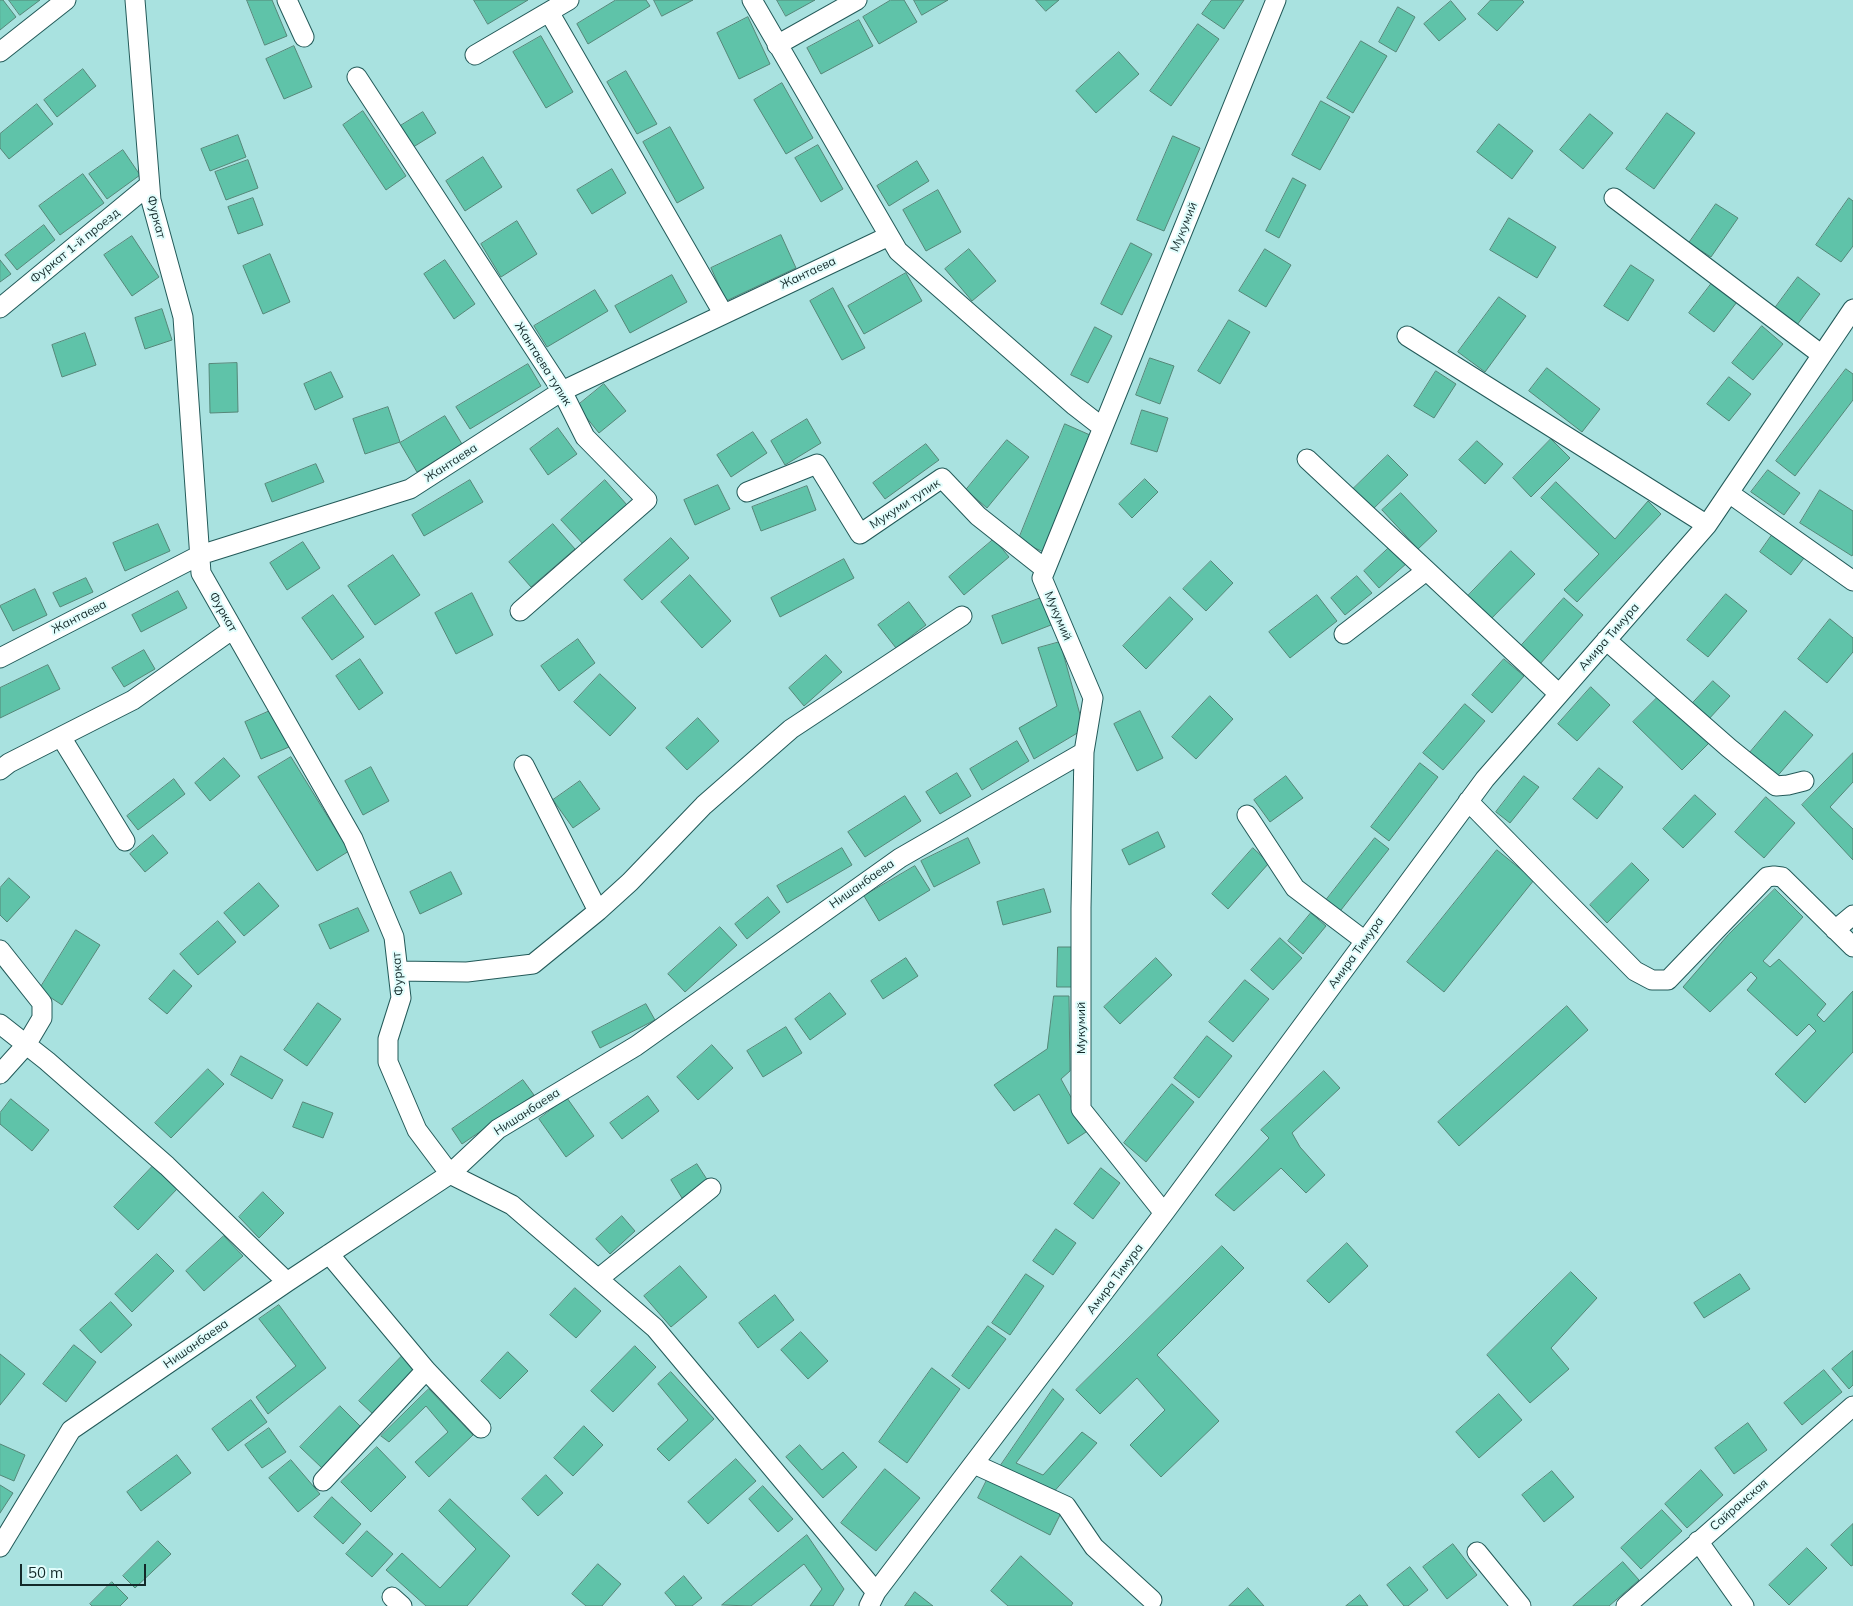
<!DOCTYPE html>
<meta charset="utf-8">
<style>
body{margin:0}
#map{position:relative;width:1853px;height:1606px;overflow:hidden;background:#a9e2e0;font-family:Mulish,sans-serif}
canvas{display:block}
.scale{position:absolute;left:20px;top:1564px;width:126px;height:22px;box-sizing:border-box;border:2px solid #132929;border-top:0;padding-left:6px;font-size:15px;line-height:18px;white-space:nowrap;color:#132929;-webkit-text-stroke:4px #e1fdfc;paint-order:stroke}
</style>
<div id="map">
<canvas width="1853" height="1606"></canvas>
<div class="scale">50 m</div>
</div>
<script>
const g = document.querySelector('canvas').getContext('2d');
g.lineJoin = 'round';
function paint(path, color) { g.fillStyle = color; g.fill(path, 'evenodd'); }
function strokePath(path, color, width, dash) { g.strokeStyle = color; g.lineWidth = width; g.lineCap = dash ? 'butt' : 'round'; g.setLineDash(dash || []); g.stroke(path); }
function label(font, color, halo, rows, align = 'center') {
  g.font = font + ' Mulish,sans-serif'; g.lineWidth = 4; g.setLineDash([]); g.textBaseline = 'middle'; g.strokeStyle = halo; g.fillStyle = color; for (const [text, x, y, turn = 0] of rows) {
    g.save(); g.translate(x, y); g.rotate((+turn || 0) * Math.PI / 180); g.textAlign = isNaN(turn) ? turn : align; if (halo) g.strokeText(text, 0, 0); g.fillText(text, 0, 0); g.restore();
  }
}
const building = new Path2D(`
 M0,0H3L16,17L0,30Z
 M9,0H40L20,15Z
 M247,0H272L287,36L265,45Z
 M474,0H528L488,24Z
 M616,0H646L650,6L588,44L577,24Z
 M654,0H693L662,16Z
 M777,0H815L786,16Z
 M891,0H904L917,22L879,44L863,17Z
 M914,0H948L922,15Z
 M1036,0H1059L1046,11Z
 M1212,0H1244L1224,29L1202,14Z
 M1491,0H1522L1524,2L1497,31L1478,14Z
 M1451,1L1466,19L1439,41L1424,24Z
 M1398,7L1415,17L1396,52L1379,42Z
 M748,17L770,64L739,79L717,33Z
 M859,20L873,46L821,74L807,48Z
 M1198,24L1219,39L1171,106L1150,91Z
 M541,36L573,92L546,108L513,52Z
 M1361,41L1387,56L1353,113L1327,98Z
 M294,46L312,87L284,99L266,59Z
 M1119,52L1139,74L1096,113L1076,91Z
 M83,69L96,86L57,117L44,100Z
 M626,71L657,124L637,134L607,82Z
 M782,83L813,138L786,154L754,100Z
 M1321,101L1350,117L1320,170L1292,155Z
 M37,104L53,124L9,159L0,148V134Z
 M363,111L406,176L386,190L343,125Z
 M423,112L436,133L410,149L397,128Z
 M1667,113L1695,133L1654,189L1626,169Z
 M1590,114L1613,133L1583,169L1560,150Z
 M1499,124L1533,151L1512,179L1477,152Z
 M670,127L704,188L677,203L643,142Z
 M238,135L246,157L210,171L201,149Z
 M1173,136L1200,148L1164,231L1137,220Z
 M818,145L843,189L821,202L795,158Z
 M123,150L140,175L107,199L89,174Z
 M483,157L502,187L465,211L446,181Z
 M248,160L258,188L226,200L215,172Z
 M917,161L929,181L889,206L877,186Z
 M612,169L626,193L592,214L577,190Z
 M83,174L104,203L60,235L39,206Z
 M1293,178L1306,185L1279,238L1266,231Z
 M938,190L961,232L926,251L903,210Z
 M253,198L263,225L238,234L228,207Z
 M1849,198L1853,201V246L1841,262L1816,245Z
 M1716,204L1738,218L1711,257L1689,243Z
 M1509,218L1556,247L1537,278L1490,250Z
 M517,221L537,254L501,277L481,244Z
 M44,225L55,240L17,270L5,255Z
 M781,235L796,268L726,301L711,268Z
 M132,236L159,277L132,296L104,255Z
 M1131,243L1152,254L1122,315L1101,304Z
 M969,249L996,281L972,301L945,269Z
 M1265,249L1291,265L1266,307L1239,291Z
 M270,254L290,302L263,314L243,266Z
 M0,260L11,274L0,282Z
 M445,260L475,304L454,319L424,274Z
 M1631,265L1654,280L1628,321L1604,306Z
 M906,273L922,301L864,334L848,306Z
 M672,275L687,302L630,333L615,306Z
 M1798,277L1820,294L1797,325L1775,308Z
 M1715,279L1740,298L1714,332L1689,313Z
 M833,288L865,348L842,360L810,301Z
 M595,290L608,311L547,347L534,326Z
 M1499,297L1526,316L1485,372L1458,352Z
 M162,309L172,340L145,349L135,318Z
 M1229,320L1250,332L1220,384L1198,371Z
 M1762,326L1783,344L1753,380L1732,363Z
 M1095,327L1112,336L1088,383L1071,375Z
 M85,333L96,365L62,377L52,345Z
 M1150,358L1174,366L1160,404L1136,395Z
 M237,363L238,412L210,413L209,364Z
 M528,364L541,386L470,429L456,407Z
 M1547,368L1600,409L1582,432L1529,391Z
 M1846,369L1853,374V400L1795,476L1776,461Z
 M1436,371L1456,384L1434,418L1414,406Z
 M331,372L343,397L315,410L304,384Z
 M1729,377L1751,394L1729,421L1707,404Z
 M604,384L626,411L599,433L577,406Z
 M388,407L400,442L365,454L353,419Z
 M1142,410L1168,418L1157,452L1131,444Z
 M445,416L462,444L417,472L400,443Z
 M807,419L821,443L785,465L771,441Z
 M1065,424L1090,435L1044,552L1018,541Z
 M558,428L577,454L548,475L530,449Z
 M753,432L767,453L731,477L717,455Z
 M1551,439L1570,458L1531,497L1513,478Z
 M1007,440L1029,457L987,508L966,490Z
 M1477,441L1503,464L1485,484L1459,460Z
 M926,444L939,460L885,499L873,483Z
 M1388,455L1408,475L1373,509L1353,489Z
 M316,464L324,482L272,502L265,484Z
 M1768,470L1800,493L1784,515L1751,492Z
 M1145,479L1158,492L1132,518L1119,504Z
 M470,480L483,502L424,536L412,515Z
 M605,480L627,505L584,545L561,520Z
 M1556,482L1615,539L1648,501L1661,514L1577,602L1564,590L1599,554L1541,498Z
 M718,485L730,509L695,525L684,500Z
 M807,486L816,510L761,531L752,507Z
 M1820,490L1853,511V554L1852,556L1800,523Z
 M1401,493L1437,531L1418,549L1382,510Z
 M158,524L170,551L125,571L113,543Z
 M553,524L575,549L531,587L509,562Z
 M1772,535L1804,558L1791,575L1760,552Z
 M671,538L689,558L642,600L624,580Z
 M994,539L1009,557L964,595L949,577Z
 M303,542L320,568L287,590L270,563Z
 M1391,546L1407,563L1379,588L1364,571Z
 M1511,551L1535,574L1488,622L1465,599Z
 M393,555L420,595L375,625L348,586Z
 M844,559L854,578L780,617L771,598Z
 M1211,561L1233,583L1206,611L1183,589Z
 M690,575L731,621L702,648L661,602Z
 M1357,576L1372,593L1345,615L1331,598Z
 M86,578L93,592L60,607L53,593Z
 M35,589L47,615L13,631L0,606Z
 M178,591L187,608L141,632L132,615Z
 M472,593L493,635L456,654L435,613Z
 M1726,594L1747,611L1708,657L1687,640Z
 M333,595L364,637L332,660L302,618Z
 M1317,595L1337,621L1290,658L1269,632Z
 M1170,597L1193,619L1146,669L1123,646Z
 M1041,598L1051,625L1002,644L992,616Z
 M1564,598L1583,615L1540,664L1520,647Z
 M909,602L926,625L896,648L878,625Z
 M1830,619L1853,638V652L1827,683L1798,659Z
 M578,639L595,663L559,691L541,666Z
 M1060,642L1084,729L1034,759L1019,728L1057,706L1038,648Z
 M144,650L155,669L124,687L112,668Z
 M826,655L842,672L804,706L789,688Z
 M360,659L383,693L359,710L336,676Z
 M1504,659L1524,676L1492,713L1472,695Z
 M48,665L60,689L0,718V688Z
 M600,674L636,708L610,736L574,702Z
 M1713,681L1730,696L1708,720L1691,705Z
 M1591,687L1610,705L1577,741L1558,724Z
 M1661,694L1710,742L1682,770L1633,722Z
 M1210,696L1233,719L1196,759L1172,737Z
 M1465,704L1485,721L1443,770L1423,753Z
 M272,710L289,747L261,759L245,722Z
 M1140,711L1163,758L1137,771L1114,724Z
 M1785,711L1813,735L1774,780L1747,756Z
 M698,718L719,741L687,770L666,748Z
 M1017,741L1029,761L982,790L970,769Z
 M1853,753V782L1830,807L1853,829V860L1802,805Z
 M291,757L349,851L317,871L258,777Z
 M224,758L240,776L210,801L195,783Z
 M1420,763L1438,777L1389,841L1371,827Z
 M371,767L389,801L363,815L345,781Z
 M1599,768L1623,787L1597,819L1573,799Z
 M957,773L971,796L940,814L926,792Z
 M1286,776L1303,798L1270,822L1254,800Z
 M1524,776L1539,787L1510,823L1496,812Z
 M174,779L185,794L138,830L127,816Z
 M580,781L600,809L573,828L553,800Z
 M1695,795L1716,814L1683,848L1663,829Z
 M905,796L921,821L865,857L848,832Z
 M1766,797L1795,823L1764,858L1735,832Z
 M1158,832L1165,847L1129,865L1122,850Z
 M153,835L168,853L145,872L130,854Z
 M968,838L980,863L934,887L921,861Z
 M1375,838L1389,849L1337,915L1323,904Z
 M842,848L852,865L787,903L777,886Z
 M1253,848L1269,863L1228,909L1212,894Z
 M1497,850L1534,880L1444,992L1407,962Z
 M1632,863L1649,880L1607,923L1590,905Z
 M915,866L930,890L879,921L864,896Z
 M451,872L462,894L420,914L410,892Z
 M9,878L30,897L7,922L0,915V888Z
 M259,883L279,906L244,936L224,913Z
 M1044,889L1051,912L1003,925L997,902Z
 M1775,889L1803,917L1763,961L1770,967L1779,959L1826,1004L1817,1015L1824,1022L1853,991V1052L1805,1103L1775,1074L1816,1031L1809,1024L1797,1036L1747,990L1757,978L1751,972L1710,1012L1683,987L1728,935Z
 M768,897L780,912L747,939L735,924Z
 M358,908L369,931L330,949L319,925Z
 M1311,913L1326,926L1303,954L1288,941Z
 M218,921L236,942L198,975L180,954Z
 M720,927L737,945L685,992L668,974Z
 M76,930L100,945L62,1005L39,990Z
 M1280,938L1302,958L1273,990L1251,970Z
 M1058,947H1076L1075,987H1057Z
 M906,958L918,976L883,999L871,981Z
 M1156,958L1172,975L1120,1024L1104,1007Z
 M174,970L192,986L167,1014L149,999Z
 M1245,980L1269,999L1233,1042L1209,1022Z
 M830,993L846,1014L810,1040L795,1019Z
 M1054,996H1069L1070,1071L1061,1079L1089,1130L1068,1144L1039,1094L1014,1111L994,1085L1047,1049Z
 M318,1003L341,1019L307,1066L284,1050Z
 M646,1004L655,1020L600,1048L592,1032Z
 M1567,1006L1588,1030L1459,1146L1438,1122Z
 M786,1027L802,1053L763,1077L747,1051Z
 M1207,1036L1232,1056L1199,1098L1174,1078Z
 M712,1045L733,1068L698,1100L677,1077Z
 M241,1056L283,1080L272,1099L231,1075Z
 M208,1069L224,1084L171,1138L155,1123Z
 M1324,1071L1340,1088L1292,1133L1300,1147L1325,1175L1306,1193L1281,1168L1234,1211L1215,1195L1269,1138L1261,1130Z
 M523,1080L534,1095L462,1144L452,1129Z
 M1172,1084L1194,1102L1146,1162L1124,1143Z
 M648,1096L659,1111L622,1139L610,1123Z
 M567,1098L594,1136L566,1157L539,1119Z
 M11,1099L49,1130L32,1151L0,1124V1113Z
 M303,1102L333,1113L323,1138L293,1127Z
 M697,1164L708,1181L682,1198L671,1180Z
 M153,1166L177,1189L138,1230L114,1207Z
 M1101,1168L1120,1183L1093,1219L1074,1204Z
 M263,1192L284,1213L259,1238L239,1217Z
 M622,1216L635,1231L610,1254L596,1239Z
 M1056,1229L1076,1243L1053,1275L1033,1261Z
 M224,1236L243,1256L204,1291L186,1271Z
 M1347,1243L1368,1266L1329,1303L1307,1281Z
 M1222,1246L1244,1268L1157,1355L1219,1421L1161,1477L1130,1445L1165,1410L1137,1378L1100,1414L1076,1390Z
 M157,1254L174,1271L132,1312L115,1294Z
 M680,1266L707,1297L671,1327L644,1296Z
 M1571,1272L1597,1298L1551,1348L1569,1369L1530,1403L1487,1355Z
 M1026,1274L1044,1286L1010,1335L992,1323Z
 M1740,1274L1750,1289L1704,1318L1694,1303Z
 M575,1288L601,1311L576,1338L550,1315Z
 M775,1295L794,1320L758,1348L739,1323Z
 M111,1302L132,1325L101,1353L80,1330Z
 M279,1305L326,1368L268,1414L256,1397L296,1366L259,1319Z
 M988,1326L1006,1339L969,1389L952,1376Z
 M801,1332L828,1361L808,1379L781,1350Z
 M74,1345L96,1362L66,1402L43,1384Z
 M635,1346L656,1367L613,1412L591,1391Z
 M1853,1351V1385L1849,1389L1832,1369Z
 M508,1352L528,1371L500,1399L481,1381Z
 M0,1354L25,1374L0,1405Z
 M403,1355L417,1369L373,1414L359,1401Z
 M932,1368L960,1389L907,1463L879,1442Z
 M1824,1370L1842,1392L1802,1425L1784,1403Z
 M671,1372L714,1419L669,1461L657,1449L688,1420L658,1384Z
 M429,1389L473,1435L429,1477L415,1462L448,1432L426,1406L389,1442L381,1436Z
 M1053,1389L1064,1399L1016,1463L1043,1475L1082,1432L1097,1443L1051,1495L999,1468Z
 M1499,1394L1522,1420L1479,1458L1456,1432Z
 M251,1400L267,1422L228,1451L212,1429Z
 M340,1406L362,1428L322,1468L300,1447Z
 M1748,1423L1767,1450L1734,1474L1715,1448Z
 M584,1426L603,1445L573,1476L554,1458Z
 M269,1428L286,1452L262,1468L245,1445Z
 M0,1444L25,1455L14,1481L0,1475Z
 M800,1445L822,1470L843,1452L857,1467L823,1498L786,1457Z
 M377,1447L406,1477L371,1512L341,1482Z
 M177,1455L191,1473L141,1511L127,1492Z
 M736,1459L756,1481L708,1524L688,1502Z
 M291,1460L320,1494L298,1512L269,1478Z
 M885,1469L920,1498L876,1551L841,1523Z
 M1701,1470L1723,1495L1687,1528L1665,1504Z
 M1552,1471L1574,1497L1544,1522L1522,1495Z
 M990,1474L1062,1511L1050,1535L978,1498Z
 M546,1475L563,1493L538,1516L522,1499Z
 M0,1485L13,1493L0,1513Z
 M763,1486L793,1519L778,1532L749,1499Z
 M332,1497L361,1524L343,1544L314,1517Z
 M450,1499L510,1556L467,1606H426L386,1570L402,1553L440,1588L476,1549L439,1511Z
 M1662,1510L1682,1531L1641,1569L1621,1548Z
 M1853,1524V1565L1851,1566L1831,1545Z
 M367,1531L393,1554L372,1577L346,1554Z
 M807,1535L844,1589L833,1606H810L822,1589L804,1564L751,1606L722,1605Z
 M158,1541L171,1554L135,1588L123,1576Z
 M1453,1544L1477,1575L1447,1599L1423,1567Z
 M1807,1548L1827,1568L1789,1605L1769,1585Z
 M1021,1556L1073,1603L1071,1606H1008L991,1591Z
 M1623,1562L1639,1580L1609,1606H1573Z
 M598,1564L621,1584L602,1606H586L572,1594Z
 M1410,1567L1428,1590L1408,1606H1404L1387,1585Z
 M684,1576L702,1598L692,1606H676L665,1593Z
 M112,1582L128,1598L120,1606H92L90,1604Z
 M1248,1588L1264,1606H1229Z
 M915,1592L933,1606H905Z
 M1360,1595L1368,1606H1346Z`);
paint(building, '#5fc3a9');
strokePath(building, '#558778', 1);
const minor = new Path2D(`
 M135,0L151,200L183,317L201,573L353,839L394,937L401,998L388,1039V1062L417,1130L450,1174L512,1205L655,1328L876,1592
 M287,0L304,37
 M752,0L898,251L1075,406L1102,427
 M549,12L723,313
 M777,45L857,0
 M0,52L66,0
 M475,55L569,0
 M357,77L562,391L585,437L647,500L520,611
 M1614,198L1822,355
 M0,308L149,185
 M1407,336L1707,525
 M1307,459L1559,694
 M747,492L817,464L860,534L942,478L978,516L1045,569
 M1729,493L1853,581
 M1344,634L1426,571
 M1606,640L1729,748L1776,786L1788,785L1804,781
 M0,658L200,555L410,489L562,391L889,236
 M61,737L125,841
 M0,770L9,763L133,700L233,629
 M1468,801L1635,971L1652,980H1668L1767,877L1774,876L1782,877L1853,947
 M1247,815L1295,888L1365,941
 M598,911L630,882L704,805L791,729L962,616
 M1835,930L1853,915
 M0,950L42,1003V1018L26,1045L0,1074
 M398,971L467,972L533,964L598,911L524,765
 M0,1024L47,1061L167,1166L287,1282
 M1164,1213L1081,1109V908L1084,752L1093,698L1042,578L1276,0
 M329,1254L426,1370L481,1428
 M598,1279L711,1188
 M974,1464L1066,1506L1094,1547L1152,1600
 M323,1481L426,1370
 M1698,1541L1744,1606
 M0,1547L71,1430L287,1282L450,1174L498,1129L636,1046L900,858L1084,752
 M1477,1552L1521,1606
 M392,1597L402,1606
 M869,1606L876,1592L1164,1213L1485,779L1707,525L1853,309
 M1626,1606L1853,1406`);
strokePath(minor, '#235a59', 21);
strokePath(minor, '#fff', 19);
label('12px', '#132929', '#e1fdfc', [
 ["Фуркат",156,217,76],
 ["Мукумий",1184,227,-68],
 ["Фуркат 1-й проезд",75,246,-39],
 ["Жантаева",808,273,-25],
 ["Жантаева тупик",543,364,58],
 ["Жантаева",451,463,-33],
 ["Мукуми тупик",905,504,-33],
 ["Фуркат",223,612,60],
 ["Мукумий",1058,616,67],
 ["Жантаева",79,617,-27],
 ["Амира Тимура",1609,637,-49],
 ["Нишанбаева",862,884,-35],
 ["Амира Тимура",1356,953,-54],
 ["Фуркат",398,974,-94],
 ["Мукумий",1081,1028,-90],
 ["Нишанбаева",527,1112,-33],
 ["Амира Тимура",1115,1279,-53],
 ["Нишанбаева",196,1344,-35],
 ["Сайрамская",1739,1505,-41]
]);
</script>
